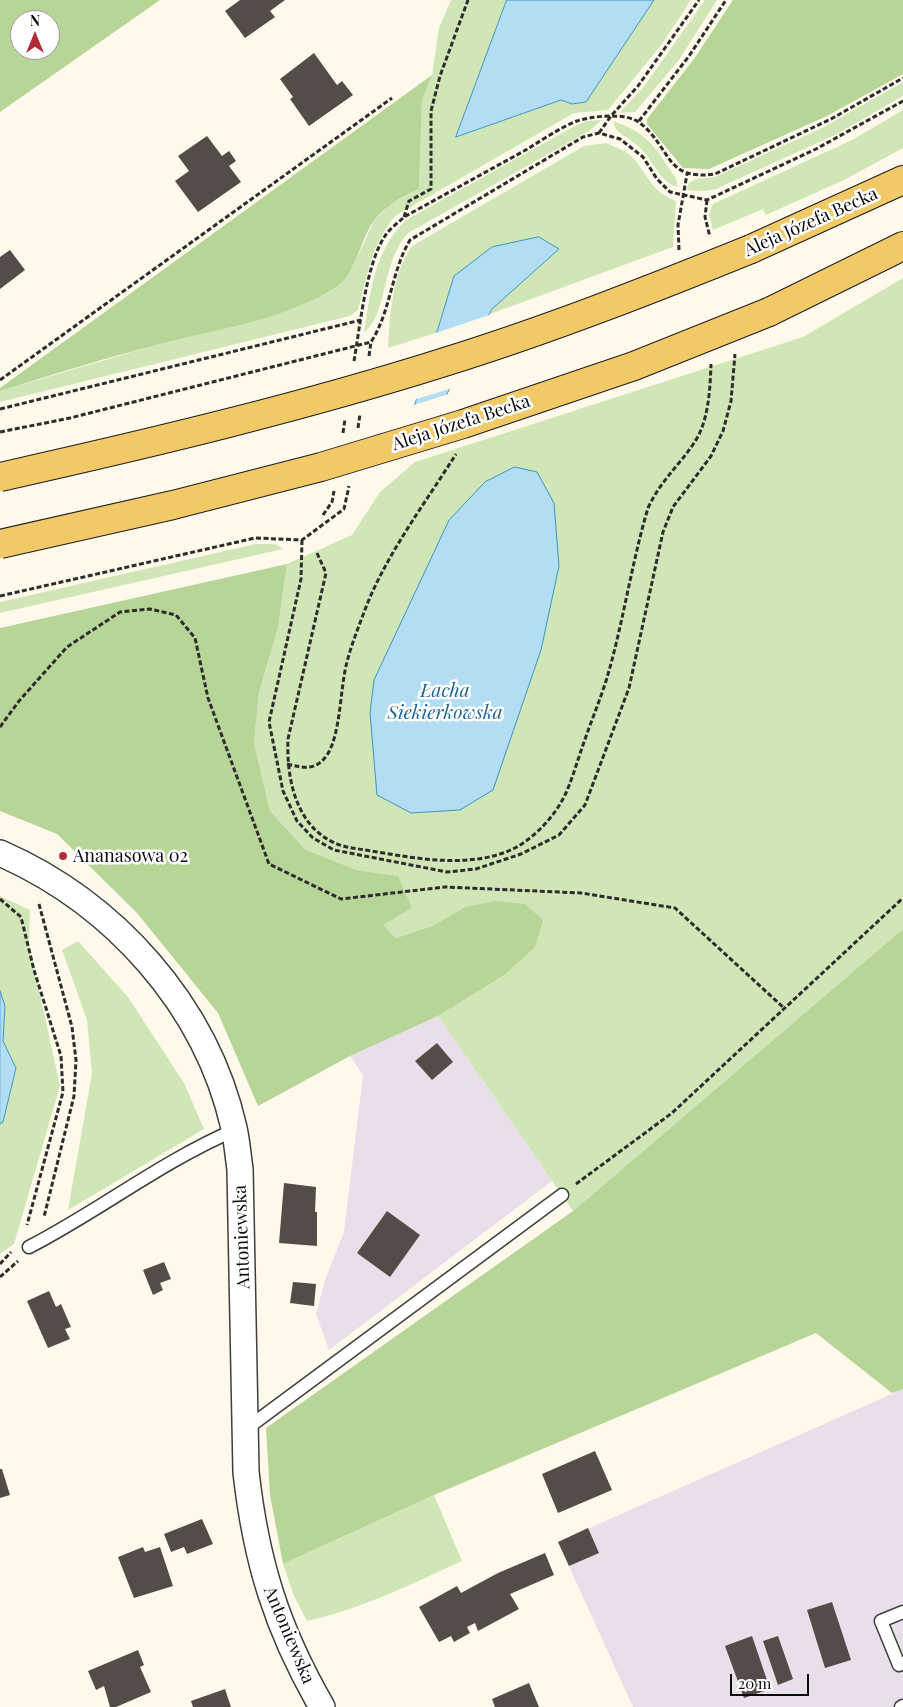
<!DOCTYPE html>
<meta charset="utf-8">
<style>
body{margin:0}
#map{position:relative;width:903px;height:1707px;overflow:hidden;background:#fef9ea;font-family:"Playfair Display",serif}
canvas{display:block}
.north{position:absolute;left:10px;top:10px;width:50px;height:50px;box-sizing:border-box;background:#fff;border:1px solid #9d9d9d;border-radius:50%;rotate:0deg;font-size:14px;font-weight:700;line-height:20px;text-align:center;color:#0b0b0b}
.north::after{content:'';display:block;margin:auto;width:18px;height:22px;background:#b32b38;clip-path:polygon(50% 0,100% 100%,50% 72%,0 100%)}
.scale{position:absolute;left:730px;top:1674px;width:79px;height:22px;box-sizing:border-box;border:2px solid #0b0b0b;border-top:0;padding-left:6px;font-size:15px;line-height:18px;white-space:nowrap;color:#0b0b0b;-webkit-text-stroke:4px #fff;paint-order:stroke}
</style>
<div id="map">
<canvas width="903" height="1707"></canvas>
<div class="north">N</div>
<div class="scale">20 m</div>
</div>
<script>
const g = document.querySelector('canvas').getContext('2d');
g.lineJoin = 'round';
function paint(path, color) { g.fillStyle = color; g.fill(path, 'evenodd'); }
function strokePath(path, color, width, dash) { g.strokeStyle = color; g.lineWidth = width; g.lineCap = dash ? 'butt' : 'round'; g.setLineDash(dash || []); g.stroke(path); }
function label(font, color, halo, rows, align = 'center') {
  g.font = font + ' "Playfair Display",serif'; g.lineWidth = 5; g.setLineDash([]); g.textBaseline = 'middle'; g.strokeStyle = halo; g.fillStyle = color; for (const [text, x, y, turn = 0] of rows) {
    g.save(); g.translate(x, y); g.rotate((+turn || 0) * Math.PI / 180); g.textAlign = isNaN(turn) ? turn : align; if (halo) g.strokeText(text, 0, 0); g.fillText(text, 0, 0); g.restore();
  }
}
paint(new Path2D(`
 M438,1016L552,1181L329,1350L316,1314L325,1280L344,1232L363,1075L350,1056Z
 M903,1389V1707H633L558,1542Z`), '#e8dfea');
paint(new Path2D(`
 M451,0H507L457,137L561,100L572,104L586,102L654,0H691L662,44L608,110L574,113L395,216C369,249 369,272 358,310L350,316L0,402V391L149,347L286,311L315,299L353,266L374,221L389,205L419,189L422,101L432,75L439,28Z
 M705,0H717L679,60L635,112L619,113L643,88Z
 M903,82V96L837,134L716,189L705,191L686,190L689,183L696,179L715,177L822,128Z
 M903,110V148L846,179L766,215L763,209L713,230L709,214L713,204L852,140Z
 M602,120L589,131L408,233C381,261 388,316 364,332C371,290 374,251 406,220L575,126L587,121Z
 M613,121C642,131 652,142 668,167C673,175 678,177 677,187C657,180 653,158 637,145C627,136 616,135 613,121Z
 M606,143C616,147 627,151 634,159C650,178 651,191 676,201L673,247L490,314L492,309L454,277L436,333L388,348C390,315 392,274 412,246L584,146Z
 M903,278V929L573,1211L438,1016L503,976L465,907L432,926L396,938L382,925L398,876L357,870L306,850L270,811L254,743L259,692L278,628L287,564L352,535L380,492L415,462L803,337Z
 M256,544H275L283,549L0,613V602Z
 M0,896L30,910L29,945L60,1086L14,1244L0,1254V1124L3,1122L16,1068L3,1041L5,1006L0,991Z
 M78,941L128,997L184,1083L204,1129L68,1210L92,1073L87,1020L62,950Z
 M434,1495L462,1561C412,1584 361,1609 307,1621L294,1596L283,1564Z`), '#d1e6b6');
paint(new Path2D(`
 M0,0H160L0,112ZM20,20H50V50H20Z
 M733,0H903V74L827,116L709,169L683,168L647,124V119L694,59Z
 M432,75L422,101L419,189C402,197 384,206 373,222C359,242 357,272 336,287C290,318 218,329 164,343C109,357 54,374 0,391V388Z
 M287,564L278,628L259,692L254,743L270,811L306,850L357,870L398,876L412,908L383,925L396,938L432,926L465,907L495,901L525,904L543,920L535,947L503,976L438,1016L350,1056L258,1106L218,1013L137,913L57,834L0,811V628Z
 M903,929V1389L892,1393L816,1333L434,1495L283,1564L270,1495L266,1428L573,1211Z`), '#b6d597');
const water = new Path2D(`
 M507,0H654L586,102L572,104L561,100L456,137Z
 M539,237L559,249L492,309L413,458L407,430L454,276L492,247Z
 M515,467L537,472L554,503L559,566L541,650L493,790L460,810L411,813L377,795L370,713L374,680L449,520L485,482Z
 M0,991L5,1006L3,1041L16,1068L3,1122L0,1124Z`);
paint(water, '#b2ddf2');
strokePath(water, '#3d95c5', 1);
paint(new Path2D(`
 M492,314L456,387L413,400L433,334Z
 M452,393L416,460L412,461L404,430L411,406Z`), '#fef9ea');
paint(new Path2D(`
 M240,0H285L270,11L275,17L245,38L225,11Z
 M314,53L337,85L342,81L353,95L309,126L290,99L293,97L280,79Z
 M207,136L222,156L229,151L236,161L229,166L241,182L198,212L175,181L189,171L178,156Z
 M10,250L25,270L0,289V257Z
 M437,1043L453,1062L432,1080L415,1061Z
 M284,1183L316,1187L315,1212H317V1246L279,1243Z
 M387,1211L420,1235L390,1277L357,1253Z
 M164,1262L171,1279L160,1283L163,1290L153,1295L143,1270Z
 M293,1282L316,1284L314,1306L290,1303Z
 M49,1291L56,1307L61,1304L71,1327L65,1329L70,1339L48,1348L27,1301Z
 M595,1451L612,1490L558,1513L542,1474Z
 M0,1469H2L10,1495L0,1498Z
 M202,1519L213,1544L187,1554L184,1547L171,1552L164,1534Z
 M588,1528L599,1553L569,1566L558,1542Z
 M143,1547L145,1552L160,1547L173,1586L134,1598L118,1557Z
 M545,1553L554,1575L510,1594L519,1609L478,1631L475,1623L467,1627L470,1633L454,1642L451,1636L439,1642L419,1607L457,1586L461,1593L498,1573Z
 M832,1602L851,1660L825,1668L807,1610Z
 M752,1636L770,1689L744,1698L725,1646Z
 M778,1636L793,1679L778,1685L763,1641Z
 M138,1650L144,1665L140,1667L151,1692L116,1707H110L104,1686L96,1690L88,1671Z
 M529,1683L539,1707H495L492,1699Z
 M225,1689L231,1707H193L191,1701Z`), '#534c48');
const service = new Path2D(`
 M29,1247C99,1211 162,1161 235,1130
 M246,1429L562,1195
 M903,1612L881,1621L899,1665L903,1663
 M901,1707L903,1706`);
const minor = new Path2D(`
 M0,853C114,903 206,1005 234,1128C237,1141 238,1156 240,1169L246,1472C256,1562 277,1629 322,1707`);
const primary = new Path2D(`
 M751,249L903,180
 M769,312L903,246`);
strokePath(service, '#3e3e3e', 15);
strokePath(minor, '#3e3e3e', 28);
strokePath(primary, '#1c1c1c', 30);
strokePath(new Path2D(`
 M639,121L689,56L726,0
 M599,133L611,116L638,86L699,0
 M707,200L705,217L710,237
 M404,217L409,201L431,189V111L440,76L468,0
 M679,250L678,225L687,174
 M369,356L371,342
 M354,361C360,327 366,264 385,236C389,229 398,223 404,217C444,195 484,173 524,151C541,141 559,128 577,121C592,116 627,112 640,123C672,148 664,181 715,174L831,119L903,78
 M0,380L392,98
 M0,409L361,320
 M358,428L360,414
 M0,432L70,418L371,342C391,311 391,272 410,240L583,137L599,133L620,139L643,157L657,179L670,192L707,200L816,149L903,101
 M343,433L345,419
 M323,515L332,502L334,491
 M302,540L301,579L269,722L283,791L297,821L313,838L334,850L447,872L476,869L521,854L559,835L585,805L629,688L663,532L673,507L711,456L723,431L731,401L735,354
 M317,553L326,573L288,739C286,784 299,839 352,848C401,855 458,870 506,852C530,843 554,818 565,795C572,780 577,762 583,745C590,724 599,703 606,681C623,625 631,565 648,508C661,480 678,467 694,443C709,421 710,389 711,364
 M0,596L255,538L302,540L344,509L349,486
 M0,727L19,701L67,647L120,612L150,609L176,615L195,638L208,698L269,864L341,899L445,887L581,893L675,908L784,1008
 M287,764C304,768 316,771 327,755C341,734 340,687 347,662C351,646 357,631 363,615C383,559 424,505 456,454
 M0,899L21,917L34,970L61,1056L63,1092L27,1225
 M39,904L72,1027L76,1060L74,1096L44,1217
 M576,1184L672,1113L903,898
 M0,1264L11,1252
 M0,1277L18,1261`), '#2d2d2d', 3, [5, 2.5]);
strokePath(service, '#fff', 12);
strokePath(minor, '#fff', 25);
strokePath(primary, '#f1c967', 28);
const primaryBridge = new Path2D(`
 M0,477C152,443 303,407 451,360C553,328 652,289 751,249
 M0,544L173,505L321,467L463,424L634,366L769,312`);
strokePath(primaryBridge, '#1c1c1c', 30, []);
strokePath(primaryBridge, '#f1c967', 28);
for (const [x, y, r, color] of [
 [63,856,5,"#b32b38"]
]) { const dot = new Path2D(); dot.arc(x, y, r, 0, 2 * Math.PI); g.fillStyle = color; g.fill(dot); strokePath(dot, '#fff', 2); }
label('18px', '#0b0b0b', '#fff', [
 ["Aleja Józefa Becka",811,222,-24],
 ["Aleja Józefa Becka",461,423,-18],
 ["Antoniewska",242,1237,-92],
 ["Antoniewska",289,1635,67]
]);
label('18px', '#0b0b0b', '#fff', [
 ["Ananasowa 02",73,856]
], 'left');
label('italic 19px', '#1c6695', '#fff', [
 ["Łacha",445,691],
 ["Siekierkowska",445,713]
]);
</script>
